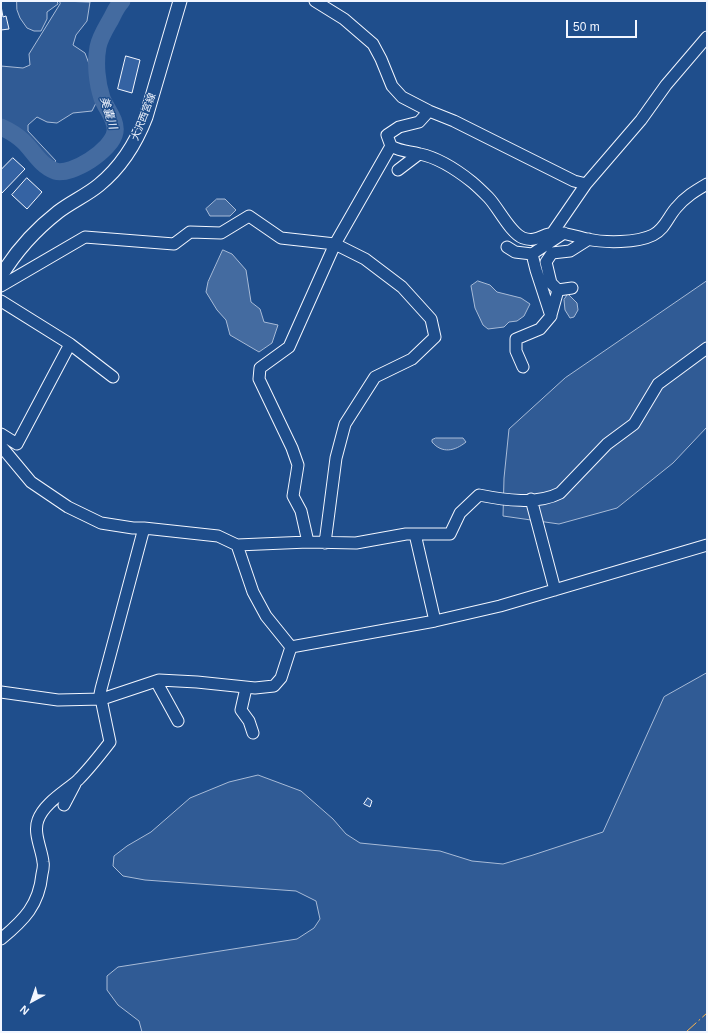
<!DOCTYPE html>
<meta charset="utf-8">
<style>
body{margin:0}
#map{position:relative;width:708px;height:1033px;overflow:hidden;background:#1f4e8c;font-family:Arial,sans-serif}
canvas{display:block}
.frame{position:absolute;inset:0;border:2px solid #f2f6ff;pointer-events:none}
.north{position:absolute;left:12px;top:981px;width:40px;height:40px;-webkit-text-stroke:3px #1f4e8c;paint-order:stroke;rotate:220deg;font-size:11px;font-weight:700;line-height:16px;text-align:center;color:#f2f6ff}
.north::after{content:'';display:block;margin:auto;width:14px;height:18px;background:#f2f6ff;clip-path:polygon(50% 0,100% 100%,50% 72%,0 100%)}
.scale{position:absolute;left:566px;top:20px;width:71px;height:18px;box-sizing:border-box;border:2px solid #f2f6ff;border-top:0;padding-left:5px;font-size:12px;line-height:14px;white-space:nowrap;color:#f2f6ff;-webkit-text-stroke:3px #1f4e8c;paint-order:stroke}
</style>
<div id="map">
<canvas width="708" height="1033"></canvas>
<div class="frame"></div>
<div class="north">N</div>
<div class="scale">50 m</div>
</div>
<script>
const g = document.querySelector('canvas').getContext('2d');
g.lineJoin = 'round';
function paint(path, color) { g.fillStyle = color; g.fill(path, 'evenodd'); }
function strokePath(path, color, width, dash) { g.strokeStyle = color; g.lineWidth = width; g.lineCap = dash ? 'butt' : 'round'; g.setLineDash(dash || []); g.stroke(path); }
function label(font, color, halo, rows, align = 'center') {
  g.font = font + ' Arial,"Noto Sans JP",sans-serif'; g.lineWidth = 3; g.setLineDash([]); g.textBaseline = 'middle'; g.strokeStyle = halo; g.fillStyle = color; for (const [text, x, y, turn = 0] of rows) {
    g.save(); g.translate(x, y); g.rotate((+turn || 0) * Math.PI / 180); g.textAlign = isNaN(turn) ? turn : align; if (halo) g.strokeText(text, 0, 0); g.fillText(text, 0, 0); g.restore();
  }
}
const built = new Path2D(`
 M17,1H57L58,4L47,12V19L41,31H34L27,28L20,18L17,10Z
 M60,1L90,2L87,21L76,35L73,45L85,53L91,69L97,101L92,111L73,113L57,123L47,122L37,117L28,125V131L56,161L51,165L39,155L30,142L19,133L10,126L1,123V66L23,68L30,65L29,54L60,4Z
 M707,281V427L673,463L617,508L559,524L503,516L504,478L509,429L565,378Z
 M707,673V1032H142L139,1021L118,1005L107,990V976L118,967L297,939L314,928L320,919L316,901L296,891L145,880L123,876L113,866L114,856L127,846L151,832L190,798L229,782L258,775L301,791L333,819L346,834L360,843L440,851L472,861L503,864L533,855L603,832L664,697Z`);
paint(built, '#305b95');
strokePath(built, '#a8bbd7', 1);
const water = new Path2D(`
 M217,199H225L236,210L230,216H210L206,209Z
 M223,250L232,254L246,270L251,302L260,309L264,322L278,325L272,343L259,352L230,335L226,320L217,310L206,292L208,282Z
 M478,281L490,285L497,292L521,298L530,304L524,316L517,321L509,322L504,327L488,329L483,325L475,308L471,286Z
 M568,294L577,303L578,310L574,317L570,318L565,310L564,300Z
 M436,438H463L466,442C455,451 442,454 432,442V440Z`);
paint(water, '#446ba0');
strokePath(water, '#a8bbd7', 1);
strokePath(new Path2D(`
 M1,127C10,131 17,135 24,142C34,152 41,166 55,171C72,176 112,150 115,132C117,120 106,109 102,98C97,83 95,63 98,47C100,37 106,28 111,19C114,13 117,6 122,1`), '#446ba0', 17);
const building = new Path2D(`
 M1,6L3,17L6,16L9,29L1,30Z
 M126,56L140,60L132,93L118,89Z
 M13,158L25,169L1,194V170Z
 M27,178L42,192L27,209L12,195Z
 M368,798L372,801L370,807L364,804Z`);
paint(building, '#3563a3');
strokePath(building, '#f2f6ff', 1);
const minor = new Path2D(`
 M315,1L344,19L373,44L381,59L392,86L402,97L429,111L454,121L574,181L586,184L641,120L666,85L707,37
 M429,111L419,122L399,127L387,135L391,146C402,152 408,151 420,154C439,158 457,170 472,182C478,187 483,192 488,197C498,207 510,233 523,238C537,243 543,233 555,233C566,232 577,237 587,239C605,243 637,243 653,235C665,229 668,217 676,208C685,197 695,191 707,184
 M398,170L419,154
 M553,232L586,184
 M507,247L515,252L532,254L536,270L551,316L540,329L516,339V351L523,367
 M532,254L564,233
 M1,286L85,237L174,244L190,232L221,233L249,216L281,238L335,244L365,259L402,287L431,319L435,337L412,359L375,377L345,424L336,458L325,543
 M558,290L572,288
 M1,301L70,344L113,377
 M551,315L558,290L551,283L546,262L552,253L570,251L589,239
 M1,434L17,444L70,344
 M1,446L31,482L68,507L101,523L133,528H144L218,536L237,545L253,592L266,616L291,647L435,621L500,606L707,545
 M531,499L555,590
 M415,534L435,621
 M308,542L301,511L293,496L298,465L292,448L259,379L260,368L289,347L335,244L391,146
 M237,545L308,542L356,543L406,534H450L460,513L479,495C504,500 537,505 560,493L607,444L634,424L658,384L707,348
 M156,681L178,721
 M246,688L241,710L249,721L253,733
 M1,692L58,700L102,699L159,680L197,682L255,688L274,686L281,678L291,647
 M64,805L75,784
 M1,939C24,920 39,905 42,874C43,870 44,866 43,862C42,850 33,833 38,820C44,803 66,791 78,780C90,768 100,755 110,742L100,694L101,689L144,528`);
const major = new Path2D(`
 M1,276C16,251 35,230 58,212C71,202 87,195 99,185C121,167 136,143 146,117L180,1`);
strokePath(minor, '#f2f6ff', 13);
strokePath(major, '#f2f6ff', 15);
strokePath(minor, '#1f4e8c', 11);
strokePath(major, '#1f4e8c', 13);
strokePath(new Path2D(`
 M686,1032L707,1013`), '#ffb74d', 1, [14, 3, 2, 3]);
label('10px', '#f2f6ff', '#1f4e8c', [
 ["大沢西宮線",144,117,-69]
]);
label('italic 11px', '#f2f6ff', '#1f4e8c', [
 ["美嚢川",108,113,73]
]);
</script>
